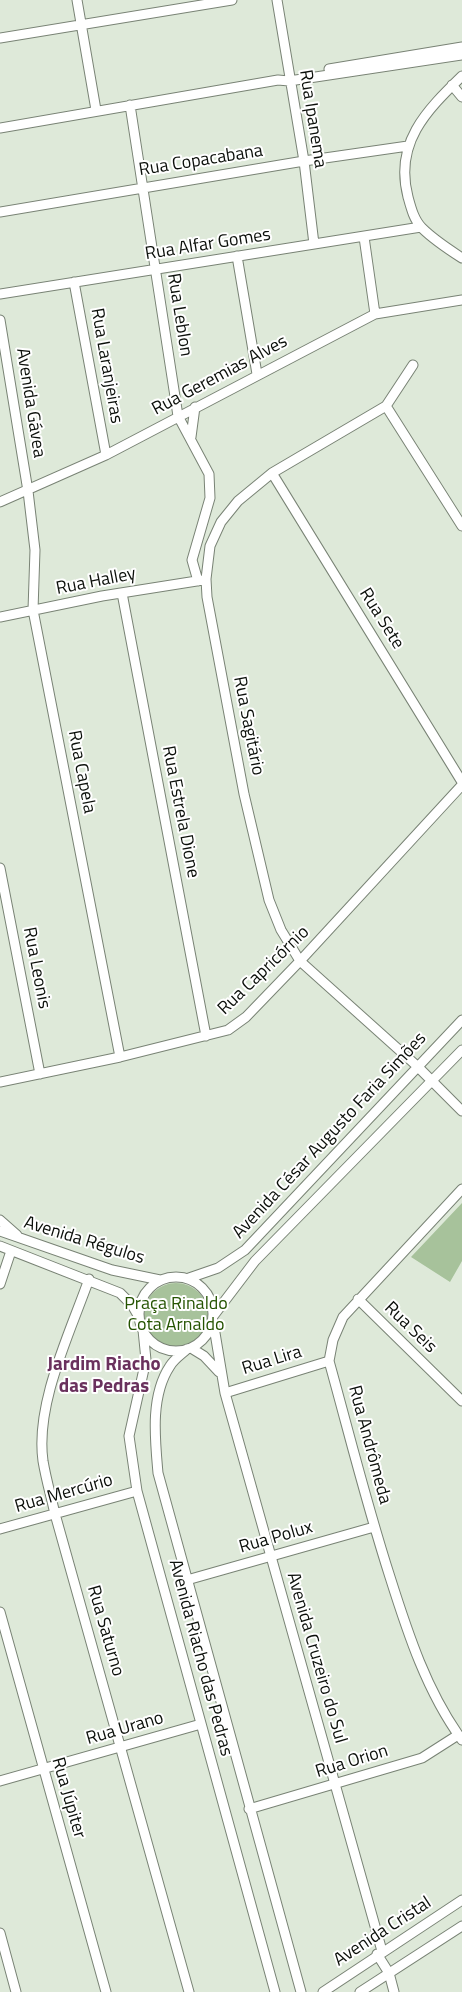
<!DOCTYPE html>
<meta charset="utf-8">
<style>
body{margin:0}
canvas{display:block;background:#dee9d9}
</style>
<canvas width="462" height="1992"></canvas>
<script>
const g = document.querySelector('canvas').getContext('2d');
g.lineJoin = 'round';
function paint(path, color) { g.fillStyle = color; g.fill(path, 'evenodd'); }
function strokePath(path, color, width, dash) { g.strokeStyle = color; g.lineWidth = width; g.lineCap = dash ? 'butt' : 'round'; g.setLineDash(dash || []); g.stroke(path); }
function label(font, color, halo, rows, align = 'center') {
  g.font = font + ' "Titillium Web",sans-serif'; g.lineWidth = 4; g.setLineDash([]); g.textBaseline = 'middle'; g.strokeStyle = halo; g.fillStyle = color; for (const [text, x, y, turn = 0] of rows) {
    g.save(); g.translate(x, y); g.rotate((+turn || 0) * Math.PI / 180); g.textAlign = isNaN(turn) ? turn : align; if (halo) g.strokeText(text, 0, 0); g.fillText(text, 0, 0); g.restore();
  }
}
paint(new Path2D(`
 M462,1203V1261L450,1282L411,1257Z
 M144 1315a32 32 0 1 1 64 0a32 32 0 1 1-64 0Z`), '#a7c29b');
const minor = new Path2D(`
 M77,0L96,110
 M277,0L304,161L314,244
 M0,38L232,0
 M329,69L462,47
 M462,76C426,111 394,143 408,197C411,208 414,220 422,228C434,240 448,249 462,258
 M452,85L462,97
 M130,105L178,416L209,474L210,498L192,560L198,581
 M0,128L278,80L289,81L462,55
 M0,212L304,161L408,146
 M364,237L375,314
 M237,256L257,374
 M74,282L106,455
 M0,294L421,227
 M0,320L28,491L35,550L33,610L120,1057
 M413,365L386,406L272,473L238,501L221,522L210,546L206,579L207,597L244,794L269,900L281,930L300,961L417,1066L462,1111
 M386,406L462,526
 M191,437L195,407
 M272,473L462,782
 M0,502L106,455L375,314L462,300
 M122,593L206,1036
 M0,617L102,596L203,580
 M0,868L40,1074
 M0,1082L120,1057L228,1030L246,1017L300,961L462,785
 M462,1189L343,1317L333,1340L329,1361C349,1433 367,1506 390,1577C408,1634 427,1692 462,1740
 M0,1220L17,1235
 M0,1231L112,1270L160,1280
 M0,1246L120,1293L132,1305L139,1317
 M139 1314a37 37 0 1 1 74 0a37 37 0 1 1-74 0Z
 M189,1278L218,1268L245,1250L462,1020
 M89,1279C70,1333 35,1404 43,1461C46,1479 51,1496 55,1514L189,1992
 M0,1284L11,1251
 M358,1299L462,1401
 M214,1315L255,1261L462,1050
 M213,1321L225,1393L382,1951
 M143,1330L146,1360L129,1436L137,1491L275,1992
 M191,1348L204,1356L219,1372
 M187,1349C182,1354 174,1359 170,1366C150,1396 155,1439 158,1473L301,1992
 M225,1393L329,1361
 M0,1529L137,1491
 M187,1580L374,1527
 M0,1612L106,1992
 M0,1781L201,1724
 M249,1809L422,1758L458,1735
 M0,1933L16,1992
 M377,1954L389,1973L394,1992
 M323,1992L462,1900
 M360,1992L462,1926`);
strokePath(minor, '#798375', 11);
strokePath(minor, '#fff', 9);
label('18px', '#0b0f0a', '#fff', [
 ["Rua Ipanema",312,119,81],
 ["Rua Copacabana",201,161,-9],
 ["Rua Alfar Gomes",208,245,-9],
 ["Rua Leblon",179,315,81],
 ["Rua Laranjeiras",106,366,80],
 ["Rua Geremias Alves",220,376,-28],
 ["Avenida Gávea",30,403,81],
 ["Rua Halley",96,582,-11],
 ["Rua Sete",381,619,58],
 ["Rua Sagitário",248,726,79],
 ["Rua Capela",81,772,79],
 ["Rua Estrela Dione",180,812,79],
 ["Rua Leonis",36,968,79],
 ["Rua Capricórnio",264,971,-44],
 ["Avenida César Augusto Faria Simões",330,1136,-47],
 ["Avenida Régulos",84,1241,17],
 ["Rua Seis",410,1328,44],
 ["Rua Lira",272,1361,-17],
 ["Rua Andrômeda",369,1445,75],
 ["Rua Mercúrio",64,1494,-16],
 ["Rua Polux",276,1538,-16],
 ["Rua Saturno",105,1631,74],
 ["Avenida Riacho das Pedras",200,1658,75],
 ["Avenida Cruzeiro do Sul",316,1658,74],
 ["Rua Urano",125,1729,-16],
 ["Rua Orion",352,1762,-17],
 ["Rua Júpiter",68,1798,74],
 ["Avenida Cristal",383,1932,-33]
]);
label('18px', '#245300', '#fff', [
 ["Praça Rinaldo",176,1305],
 ["Cota Arnaldo",176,1326]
]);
label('bold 19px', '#6a315d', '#fff', [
 ["Jardim Riacho",104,1365],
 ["das Pedras",104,1387]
]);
</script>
